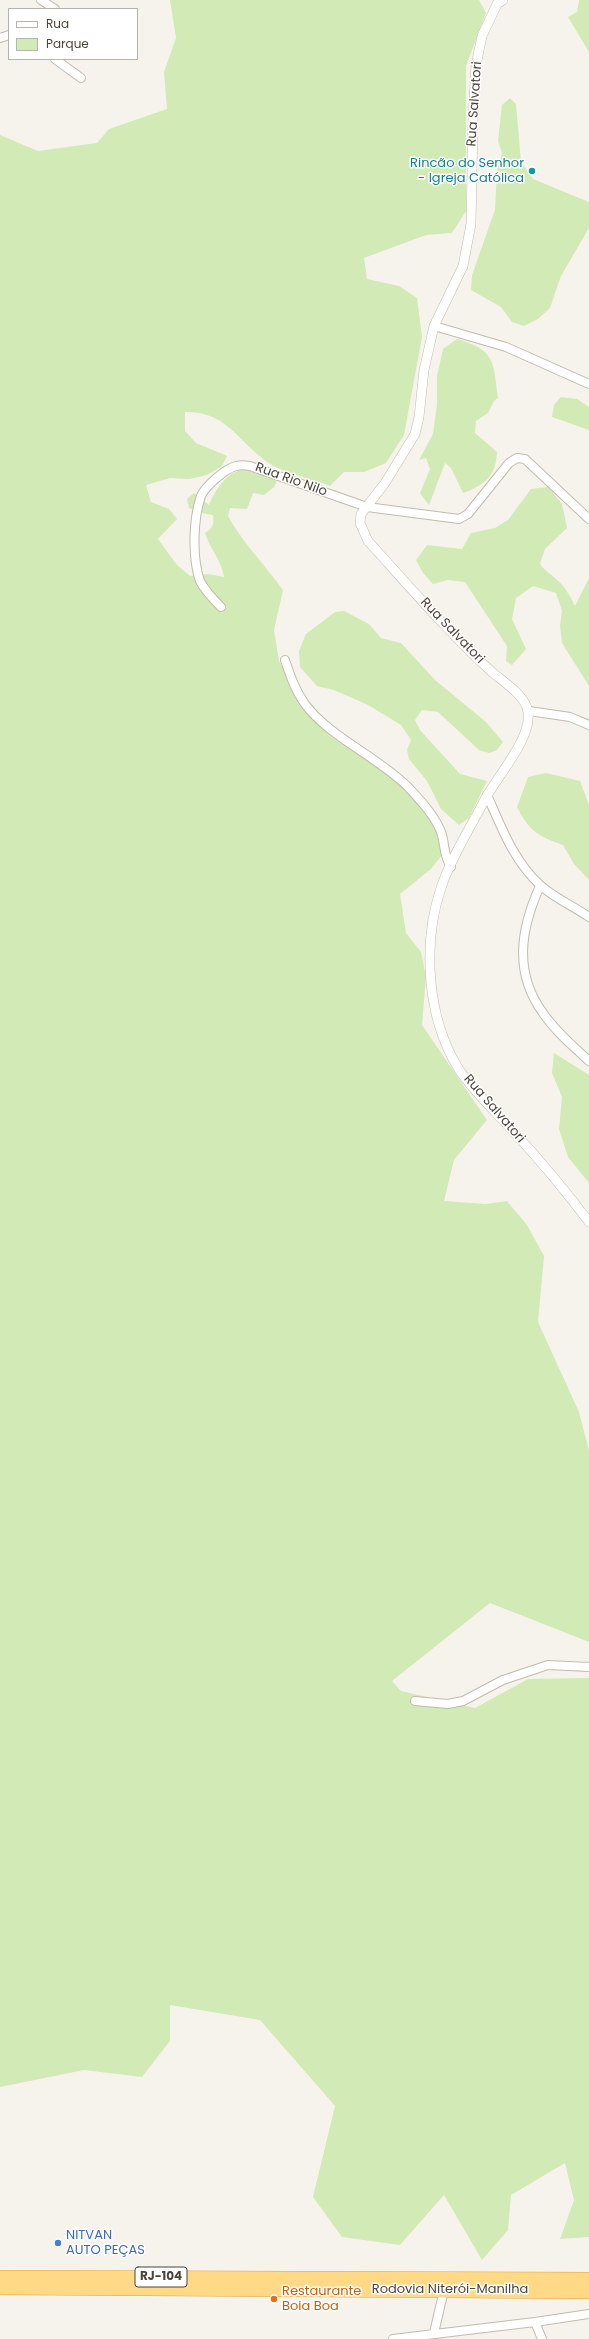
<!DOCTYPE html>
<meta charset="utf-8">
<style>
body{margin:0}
#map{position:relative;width:589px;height:2339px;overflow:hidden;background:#f6f3ec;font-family:Poppins,sans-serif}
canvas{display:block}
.legend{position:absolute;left:8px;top:8px;width:130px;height:52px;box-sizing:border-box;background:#fff;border:1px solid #b7b4b0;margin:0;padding:5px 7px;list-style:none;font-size:12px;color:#4b4439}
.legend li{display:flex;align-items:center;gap:8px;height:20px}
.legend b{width:20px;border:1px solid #b7b4b0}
</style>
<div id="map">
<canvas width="589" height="2339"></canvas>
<ul class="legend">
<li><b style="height:5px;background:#fff"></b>Rua</li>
<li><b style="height:11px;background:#d2eab5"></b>Parque</li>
</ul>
</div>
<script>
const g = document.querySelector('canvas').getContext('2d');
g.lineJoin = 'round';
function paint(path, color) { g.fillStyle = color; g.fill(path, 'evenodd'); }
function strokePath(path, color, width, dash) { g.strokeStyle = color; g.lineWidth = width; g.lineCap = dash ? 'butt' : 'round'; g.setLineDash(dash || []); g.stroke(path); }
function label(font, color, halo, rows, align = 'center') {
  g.font = font + ' Poppins,sans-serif'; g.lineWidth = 3; g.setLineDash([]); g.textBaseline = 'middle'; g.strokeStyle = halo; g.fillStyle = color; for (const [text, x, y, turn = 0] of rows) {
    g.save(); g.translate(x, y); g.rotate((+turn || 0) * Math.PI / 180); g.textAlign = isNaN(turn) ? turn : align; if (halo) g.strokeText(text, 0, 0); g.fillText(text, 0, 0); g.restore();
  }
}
paint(new Path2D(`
 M170,0H479L486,13L466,66V211L452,233L426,235L364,258L367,279L399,286L417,298L422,337L404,435L386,463L364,472H344L330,486C313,479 287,474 272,465C239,445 229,411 185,412V431L196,443L227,456L222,466L207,475L189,479L170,478L146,485L151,502L169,509L177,519L158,539L177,565L190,576L208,574L224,577C222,561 210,549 205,533C213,528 214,524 213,515L202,513L189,508L187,499L194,493L209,505C214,492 227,471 243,470C253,470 268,477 277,481L274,487L264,495L253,493L247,509L230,508L228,516C243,543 265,565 283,590L274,630L279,661L287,676L329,735L383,769L414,799L435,828L442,855L431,869L400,894L406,933L421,952L426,976L422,1025L487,1120L454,1160L444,1201L486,1204L507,1201L527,1225L544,1256L538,1322L579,1412L589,1451V1642L490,1603L392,1681L401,1691L475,1708L528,1679L589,1678V2237L560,2239L574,2200L565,2163L511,2195L508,2230L482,2260L444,2195L400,2245L342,2237L313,2197L335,2106L260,2020L170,2005V2041L142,2077L84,2070L0,2087V135L38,151L97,143L109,129L167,109L164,72L176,38Z
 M579,0H589V52L568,17L577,12Z
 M510,98L516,104L521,162L533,179L589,202V228L561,276L550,308L538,319L524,326L512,322L501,307L471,290L472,275L495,210L497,170L502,153L498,141L502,105Z
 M457,339C496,350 493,362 498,398L494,401L488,413L476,421L475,433L497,452C496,476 485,485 463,493L451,468L445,463L429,505L420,493L430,469L426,458L419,460L433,434L437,404V376L443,349Z
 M561,397L577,399L589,407V430L552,417L554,405Z
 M548,487L562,504L567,528L545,549L540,564C545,571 550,573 556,579C565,586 570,596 575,606L589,578V686L562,643L560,626L562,611L556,593L533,586L516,598L512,619L526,649L512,665L506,661L507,646L465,582L448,580L433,584L423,573L416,560L427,545L462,549L471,533L495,528L508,520L531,489Z
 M344,611L369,624L381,638L401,643L435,680L486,722L503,742L497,750L489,753L479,750L438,712L422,710L415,720L420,730L460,774L487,781L469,818L459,825L441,809L427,781L409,759L407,750L411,740L401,725L368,705L334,690L317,686L300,667L299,651L306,634L335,612Z
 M546,773L580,781L589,805V880L574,864L563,845C538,836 529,831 517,807L528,777Z
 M554,1053L589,1075V1183L568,1157L559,1129L562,1097L552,1073Z`), '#d2eab5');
const minor = new Path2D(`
 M41,0L55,9
 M0,38L9,35
 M55,59L81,78
 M434,326L506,347L589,384
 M221,607C213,599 205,591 200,581C192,558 193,519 201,496C205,487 216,478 224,472C233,466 239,464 250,466L367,507L459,519L468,514L509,463L517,458L525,459L589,519
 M285,660C290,675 295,690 305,704C328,736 380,758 409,788C421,801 437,818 442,835C445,846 444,857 451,867
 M529,711L570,717L589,725
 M487,795C501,826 513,860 540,885C553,897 573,906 589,917
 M540,886C521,928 513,972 543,1013C555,1031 573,1046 589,1061
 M415,1701L448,1704L463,1701L503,1680L548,1665L589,1667
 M535,2322L542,2339
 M434,2333L444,2290
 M393,2339L535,2322L589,2314`);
const tertiary = new Path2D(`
 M503,0L497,4L482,36L476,65L473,119L471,224L463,266L434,326L424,370L419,417L415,434L385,483L361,514L360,523L368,541C409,586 449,633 493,673C505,683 526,696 528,712C532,740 495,778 483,803C469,830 450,860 441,888C422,944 427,1017 458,1068C473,1091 494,1110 512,1130C539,1159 565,1190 589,1222`);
const trunk = new Path2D(`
 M0,2277L589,2279
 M0,2288L589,2292`);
strokePath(minor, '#c2bbae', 10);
strokePath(tertiary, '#c2bbae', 10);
strokePath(trunk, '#e0a43c', 14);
strokePath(minor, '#fff', 8);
strokePath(tertiary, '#fff', 9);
strokePath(trunk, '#ffd985', 13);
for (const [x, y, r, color] of [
 [532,171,4,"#0f9aa8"],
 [58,2243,4,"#3f7fe0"],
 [274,2299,4,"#e8710a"]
]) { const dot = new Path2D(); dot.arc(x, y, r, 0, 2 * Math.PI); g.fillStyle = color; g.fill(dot); strokePath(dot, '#fff', 1.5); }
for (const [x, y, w] of [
 [161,2277,52]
]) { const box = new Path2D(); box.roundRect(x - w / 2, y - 10, w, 20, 3); g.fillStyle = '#fff'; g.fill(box); strokePath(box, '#4b4439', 1); }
label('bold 12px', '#4b4439', null, [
 ["RJ-104",161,2277]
]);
label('13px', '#4b4439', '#fff', [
 ["Rua Salvatori",475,104,-86],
 ["Rua Rio Nilo",291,480,20],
 ["Rua Salvatori",452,631,46],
 ["Rua Salvatori",494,1109,49],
 ["Rodovia Niterói-Manilha",450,2290]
]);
label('13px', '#0d838f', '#fff', [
 ["Rincão do Senhor",524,164],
 ["- Igreja Católica",524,179]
], 'right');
label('13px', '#366cbe', '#fff', [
 ["NITVAN",66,2236],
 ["AUTO PEÇAS",66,2251]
], 'left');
label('13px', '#c56008', '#fff', [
 ["Restaurante",282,2292],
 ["Boia Boa",282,2307]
], 'left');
</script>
